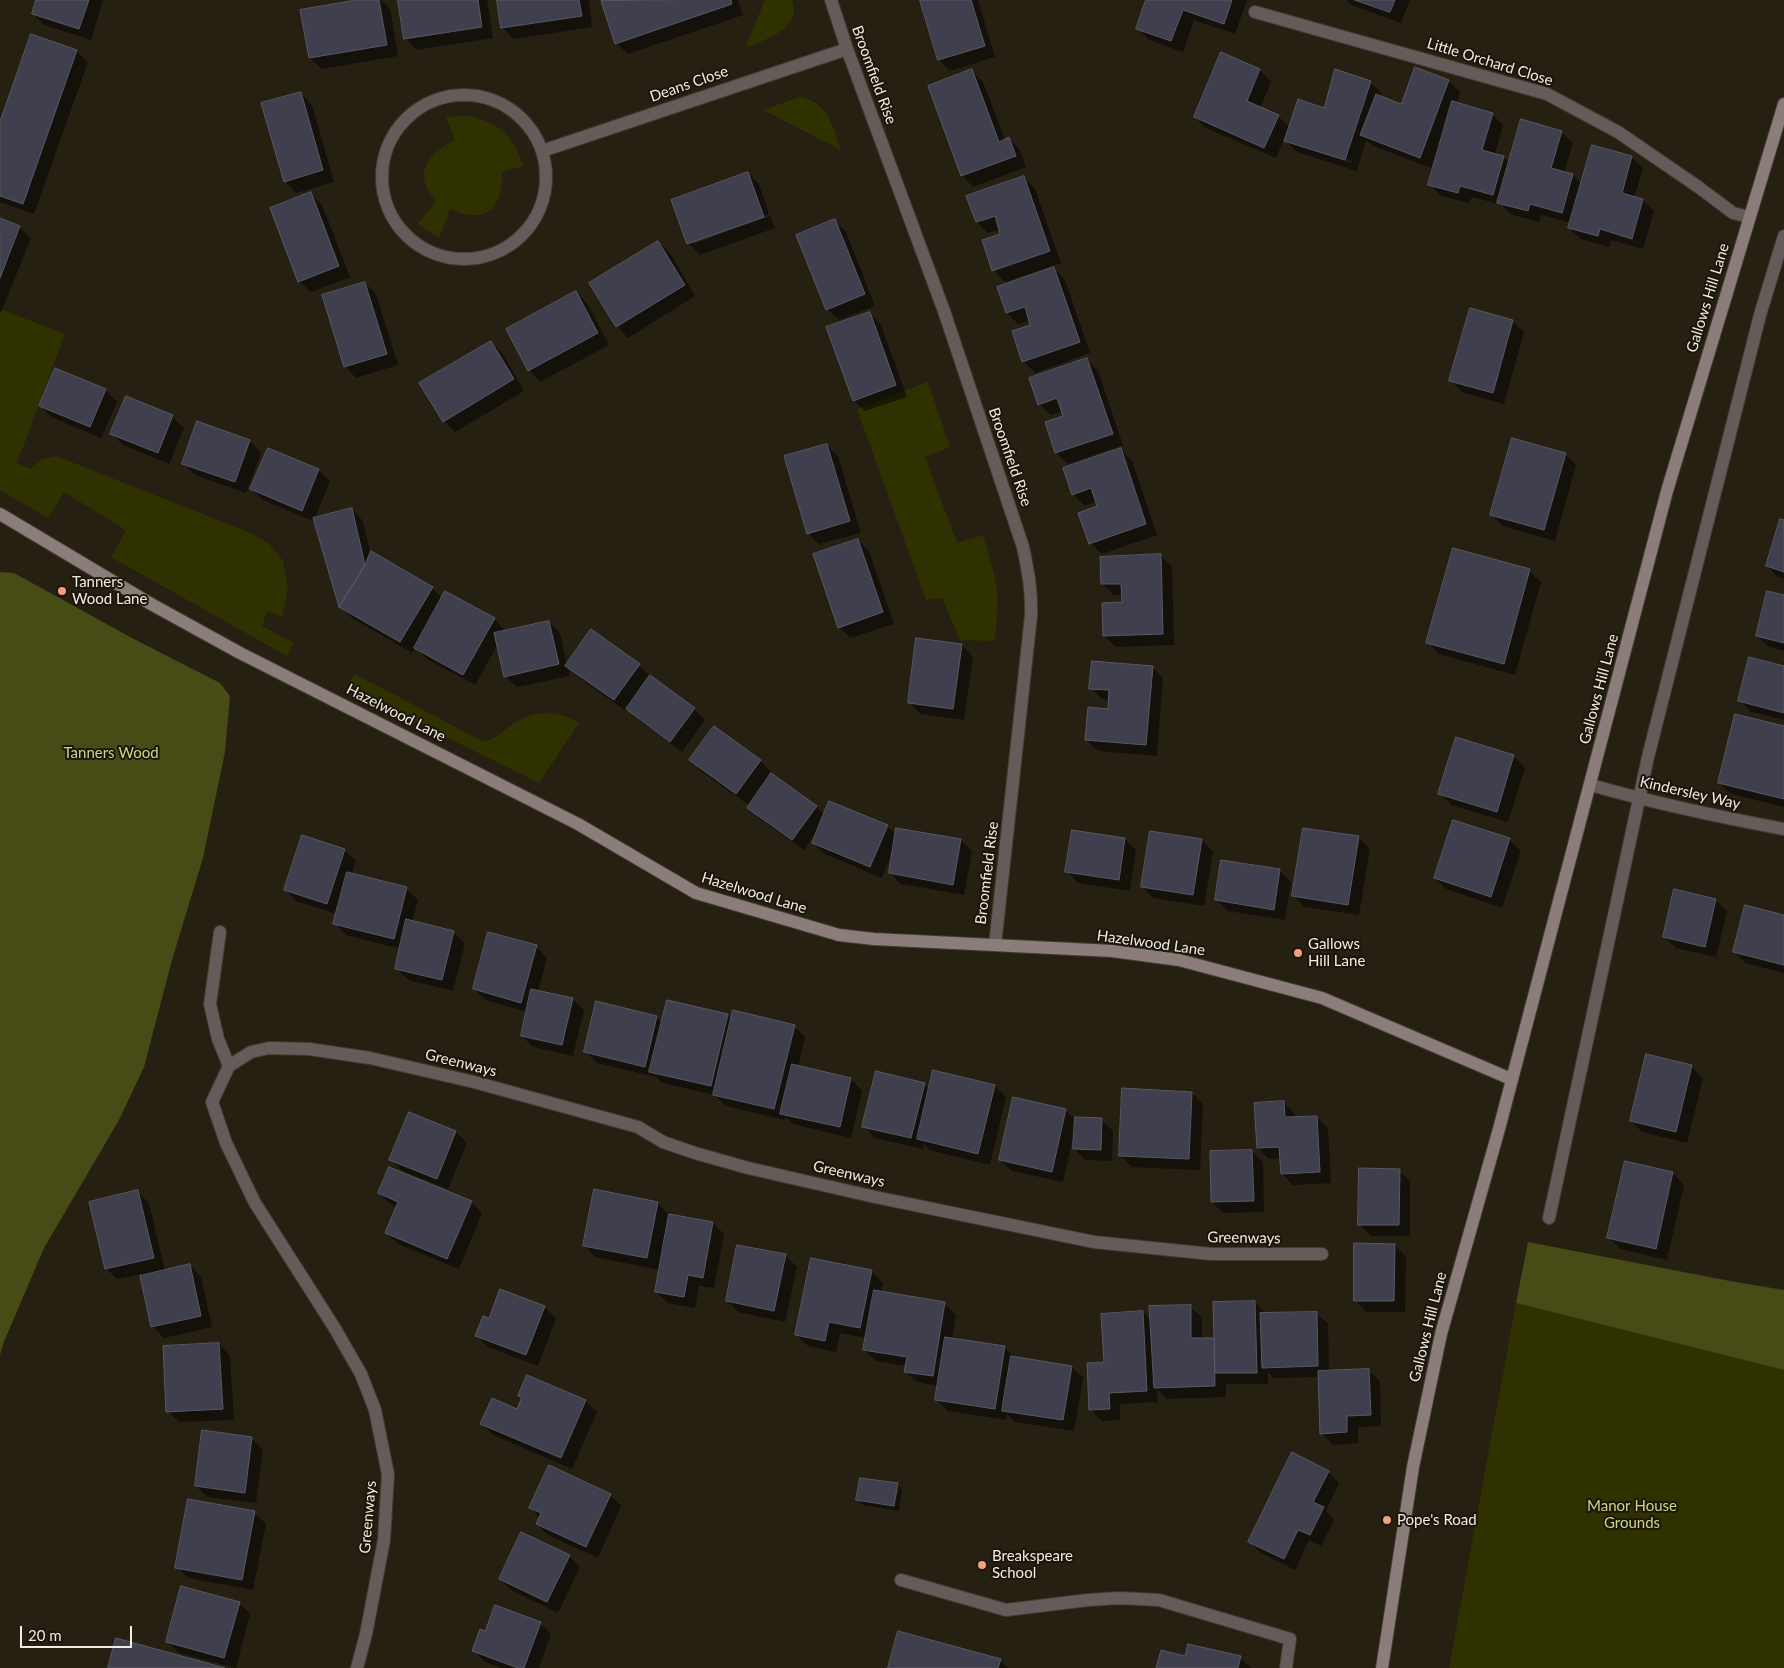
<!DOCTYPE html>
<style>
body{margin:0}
#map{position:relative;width:1784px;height:1668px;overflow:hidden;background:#262013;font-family:Lato,sans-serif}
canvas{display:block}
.scale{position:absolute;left:20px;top:1626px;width:112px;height:22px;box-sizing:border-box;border:2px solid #f1ece4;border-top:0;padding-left:6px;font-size:15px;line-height:18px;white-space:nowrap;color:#f1ece4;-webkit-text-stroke:4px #1c160a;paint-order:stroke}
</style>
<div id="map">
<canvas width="1784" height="1668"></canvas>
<div class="scale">20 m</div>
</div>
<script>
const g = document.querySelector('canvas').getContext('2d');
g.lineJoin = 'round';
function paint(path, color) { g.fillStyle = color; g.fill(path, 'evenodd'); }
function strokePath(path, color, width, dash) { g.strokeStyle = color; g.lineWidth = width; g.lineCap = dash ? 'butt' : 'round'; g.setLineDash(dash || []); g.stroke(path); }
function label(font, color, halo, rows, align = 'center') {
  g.font = font + ' Lato,sans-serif'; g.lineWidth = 4; g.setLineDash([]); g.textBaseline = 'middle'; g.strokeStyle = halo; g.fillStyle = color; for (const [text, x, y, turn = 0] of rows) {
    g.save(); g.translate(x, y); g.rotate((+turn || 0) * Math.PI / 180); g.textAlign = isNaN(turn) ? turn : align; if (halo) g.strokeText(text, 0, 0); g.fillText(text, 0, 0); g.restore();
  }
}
paint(new Path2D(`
 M765,0H792C793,3 794,8 794,12C791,33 761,41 745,48Z
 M800,97C829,103 832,126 841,150L763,110Z
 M469,116C503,124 511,135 524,166L502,172C503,209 486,225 450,209L439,238L418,224L436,201C432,195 427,190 425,183C419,163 439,148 455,140L446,117Z
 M0,309L65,334L17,463L30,469L42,459L56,456L253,534L270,545L283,561L288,588L282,617L267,611L262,626L294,643L287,656L111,557L126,530L64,492L48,518L0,490Z
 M928,382L950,447L925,457L957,543L983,535L995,577L998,599L995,641L960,640L942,598L926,600L857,409Z
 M355,674L484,742C499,738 507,726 520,720C539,709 561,712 579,723L539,783L347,688Z
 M1516,1303L1784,1370V1668H1449Z`), '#2f3200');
paint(new Path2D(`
 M0,572L14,573L130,637L220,683L230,696L225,752L203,858L172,960L144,1067L119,1120L44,1248L3,1344L0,1355Z
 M1528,1242L1730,1281L1784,1290V1370L1516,1303Z`), '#474b15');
paint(new Path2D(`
 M38,0H103L91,40L44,25L33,14Z
 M363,0H381L390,9L398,56L321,69L310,58Z
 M400,0H487L493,38L416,50L405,38Z
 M498,0H589L592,27L514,39L502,27Z
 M607,0H738L743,15L628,54L616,43L603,1Z
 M922,0H978L995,57L950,71L939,60Z
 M1147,0H1247L1235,34L1194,20L1183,52L1149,40L1138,28Z
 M1346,0H1410L1401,23L1351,5Z
 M76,51L88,62L34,214L0,202V126Z
 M1222,54L1260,70L1271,82L1260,108L1278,116L1290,128L1370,82L1381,93L1380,97L1402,105L1416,68L1449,81L1460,92L1456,104L1492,114L1503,125L1495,155L1503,157L1510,163L1561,132L1573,143L1564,173L1573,175L1582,184L1631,157L1643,168L1634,198L1643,200L1654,211L1643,249L1611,240L1609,247L1581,239L1569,228L1571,223L1541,215L1539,222L1510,214L1502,205L1472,197L1469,203L1441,196L1430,184L1436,160L1435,159L1431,168L1373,146L1366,140L1357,171L1297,152L1284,139L1276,158L1206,128L1195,117ZM1298,144L1352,161L1351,163L1298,146Z
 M972,71L983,82L1005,140L1009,139L1020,150L1026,167L973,187L962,175Z
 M301,93L312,105L334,182L296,193L285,181Z
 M747,173L759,184L769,214L693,241V244L770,216L775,228L700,255L689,244L673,200Z
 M1024,178L1035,189L1061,263L1005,282L994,270L984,241L1002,235L1000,229L988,233L977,222ZM1000,213L1001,215L982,222V219Z
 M311,194L322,205L350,277L311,292L299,281Z
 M0,219L19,227L31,238L1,313H0Z
 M835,221L846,232L875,306L839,320L827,309Z
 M658,242L670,253L695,296L628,338L617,326Z
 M1054,268L1065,280L1090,353L1035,373L1024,362L1013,332L1032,325L1030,320L1018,324L1007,313Z
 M365,283L376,294L398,365L356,378L345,366Z
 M576,292L587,303L609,345L540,382L529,370L507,329Z
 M870,313L881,325L907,397L865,411L854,400Z
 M1512,321L1524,332L1504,404L1462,392L1451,381Z
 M491,342L503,354L524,391L455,432L444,421Z
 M1087,360L1098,371L1123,445L1068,464L1056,453L1046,423L1065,417L1063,411L1051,415L1039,404Z
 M105,390L117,402L101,438L51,417L40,405Z
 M127,398L173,417L184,428L169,464L123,445L112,434Z
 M250,441L261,453L246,493L195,475L183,463Z
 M827,445L838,456L861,533L819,544L808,533Z
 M1121,450L1132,461L1157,535L1102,554L1090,543L1099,507L1097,501L1085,506L1073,494Z
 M1565,454L1576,465L1555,541L1503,526L1492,515Z
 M318,470L330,481L315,518L352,509L363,521L370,552L432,588L443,599L494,619L506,632L549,622L560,633L567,665H639L650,676L694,709L705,720L682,752L639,720L627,709L626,711L578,677L568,666L570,676L517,687L505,676L498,644L475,685L427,659L415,647L412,653L352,618L340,606L315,522L263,500L252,489Z
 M1784,521V579L1778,577L1767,566Z
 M858,540L869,551L894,624L850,638L839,627Z
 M1161,556L1172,567L1174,645L1116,647L1104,636L1123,604V595H1114L1102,584Z
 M1529,571L1541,582L1515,675L1439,654L1428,642Z
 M1784,596V651L1769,647L1757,636Z
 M917,639L962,645L973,657L964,720L920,714L909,702Z
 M1152,667L1163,678L1157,756L1098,751L1086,740L1109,710L1110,700L1102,699L1091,688Z
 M1784,668V720L1751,712L1739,700Z
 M1784,727V807L1731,794L1719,783Z
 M1513,756L1525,768L1508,822L1451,805L1440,793Z
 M691,760L760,761L771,772L770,774L816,807L825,815L887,826L896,835L961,840L972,851L964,895L901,884L890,873L892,852L882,878L825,854L813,843L816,833L804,850L760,819L749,807L750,806L702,772Z
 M1359,838L1370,849L1359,915L1304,907L1293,895Z
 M1125,839L1136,850L1130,891L1078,883L1067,871Z
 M1202,840L1213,852L1204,906L1153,898L1142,886Z
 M1509,840L1521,851L1502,908L1446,889L1435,878Z
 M344,850L356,861L351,875L406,888L418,900L412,922L453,932L465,943L453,991L408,980L396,968L401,949L346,935L335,923L337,914L296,901L285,889Z
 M1280,871L1291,882L1285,920L1228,911L1216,899Z
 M1715,900L1727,911L1716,957L1676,948L1664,937Z
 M1784,916V964L1746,954V956L1784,966V973L1745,963L1734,951Z
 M536,946L547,958L538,991L572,999L584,1010L573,1056L533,1047L522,1036L527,1012L486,1000L474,989Z
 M727,1015L732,1020L794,1026L805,1037L798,1067L851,1079L862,1091L851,1138L793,1124L786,1117L785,1120L726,1106L715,1095L662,1083L656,1077L597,1063L586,1052L656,1017L662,1023Z
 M1647,1056L1692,1067L1703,1078L1687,1143L1642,1132L1631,1121Z
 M924,1084L930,1090L995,1086L1006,1097L990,1165L929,1150L924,1144L923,1149L875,1138L864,1126Z
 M1192,1093L1203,1104L1200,1170L1132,1167L1120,1155Z
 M1283,1102L1295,1114V1118L1316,1117L1328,1128L1331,1183L1293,1185L1282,1174L1281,1158L1269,1159L1258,1148Z
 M1065,1110L1076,1120H1102L1113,1131L1112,1161L1085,1160L1074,1148L1075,1138H1073L1063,1182L1012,1171L1000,1160Z
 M456,1132L467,1143L448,1189L402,1171L391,1159Z
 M1252,1151L1263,1162L1264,1212L1223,1213L1212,1202Z
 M1399,1170L1410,1181V1236H1371L1360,1225Z
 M1673,1173L1684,1185L1667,1260L1620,1249L1609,1238Z
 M138,1192L149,1203L165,1271L190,1265L201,1277L212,1327L164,1338L152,1326L141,1274L117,1279L106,1268Z
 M379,1193L471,1202L482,1213L459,1269L398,1244L386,1233L397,1207L391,1204Z
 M658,1203L669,1215L713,1223L724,1234L714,1288L699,1286L695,1308L668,1303L656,1292L660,1270L595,1257L584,1245Z
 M1395,1245L1406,1257L1405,1312H1366L1355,1300Z
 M785,1255L797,1267L785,1322L738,1312L727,1300Z
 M872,1272L883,1283L881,1293L944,1303L956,1315L952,1339L1005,1348L1015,1358L1072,1367L1083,1378L1074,1431L1015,1422L1007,1414L1006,1420L948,1411L936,1399L938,1386L917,1382L905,1371L906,1366L876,1361L864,1350L866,1338L840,1333L836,1352L808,1346L796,1335Z
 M1255,1302L1266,1314L1317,1313L1328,1324L1329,1372L1368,1370L1380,1381L1381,1426L1358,1427V1443L1333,1445L1322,1433L1319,1377L1274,1378L1268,1372V1384H1226V1397L1166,1399L1157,1389L1158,1402L1120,1404V1420L1102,1421L1091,1410L1105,1363L1143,1312L1152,1321L1190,1306L1202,1318V1339H1216Z
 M544,1307L556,1318L538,1366L488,1347L477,1336L490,1320Z
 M219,1344L230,1356L234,1420L179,1422L167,1411Z
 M519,1395L585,1401L597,1412L572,1469L493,1435L482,1424L518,1411L523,1399Z
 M251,1438L263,1450L256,1503L207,1497L196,1486Z
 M1328,1472L1339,1483L1326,1511L1334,1520L1321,1546L1309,1540L1295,1570L1261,1553L1249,1541Z
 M897,1484L902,1490L899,1511L863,1505L858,1500Z
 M610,1495L621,1506L598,1558L548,1535L537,1524L540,1518L530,1508Z
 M254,1512L266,1524L253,1590L188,1578L177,1567Z
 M569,1556L580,1567L558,1613L511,1590L500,1579Z
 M239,1603L250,1614L236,1668L179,1653L168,1642Z
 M540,1623L551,1634L539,1668H501L485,1662L474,1651L486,1633Z
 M1186,1658H1240L1251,1668H1158Z
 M1000,1660L1008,1668H890Z`), '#0007');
const building = new Path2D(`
 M36,0H89L79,29L32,14Z
 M356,0H379L387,45L309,58L300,10Z
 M398,0H478L482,27L404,39Z
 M497,0H579L582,16L501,28Z
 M731,0L732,4L615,44L601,1Z
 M920,0H971L985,46L938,60Z
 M1146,0H1232L1224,24L1183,10L1171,41L1136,29Z
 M1355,0H1395L1390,12Z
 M31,34L77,50L23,204L0,196V122Z
 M1221,52L1260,69L1247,101L1279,115L1264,148L1194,117Z
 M1415,67L1449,80L1420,158L1360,135L1376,94L1401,104Z
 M972,69L999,142L1009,137L1016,156L961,176L928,86Z
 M1335,69L1371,81L1345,160L1284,141L1298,99L1324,108Z
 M301,92L323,170L284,182L261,103Z
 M1452,101L1493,113L1482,150L1504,156L1493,195L1460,186L1458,193L1428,185Z
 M1521,119L1562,131L1551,168L1573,174L1562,213L1530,204L1528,211L1497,203Z
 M1592,145L1632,156L1622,193L1643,199L1632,239L1600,229L1598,236L1568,228Z
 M748,172L764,217L687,244L671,200Z
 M1024,176L1050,251L992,271L982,240L1000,234L995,216L976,222L966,196Z
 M311,192L339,266L298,282L270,208Z
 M0,218L20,226L0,278Z
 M835,219L865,294L826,310L796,235Z
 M658,241L685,285L616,327L589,283Z
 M1054,267L1080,342L1022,362L1012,331L1030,325L1025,307L1006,313L997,287Z
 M365,282L387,354L344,367L322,295Z
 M576,291L598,333L528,371L506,329Z
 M1470,308L1513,320L1493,393L1449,381Z
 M870,312L896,385L853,401L826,327Z
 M491,341L514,379L443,422L419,383Z
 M1087,358L1113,434L1055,453L1045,422L1063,416L1057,398L1038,405L1029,378Z
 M55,368L106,389L90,427L39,406Z
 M126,396L173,415L158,453L110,434Z
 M197,421L250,440L235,482L182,464Z
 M1512,438L1566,453L1544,530L1490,515Z
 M827,444L850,521L807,534L784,456Z
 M268,448L319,469L302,511L250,489Z
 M1121,448L1146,524L1089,544L1078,513L1097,506L1091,488L1072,495L1063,468Z
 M352,508L365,565L339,607L313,518Z
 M1780,519L1784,520V572L1766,566Z
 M858,539L883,612L838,628L813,554Z
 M1453,548L1530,569L1504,664L1426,643Z
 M371,551L433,587L400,642L339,607L365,565Z
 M1161,554L1163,634L1103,636L1102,603L1122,602L1121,584H1101L1100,557Z
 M445,591L495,618L463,675L414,648Z
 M1767,591L1784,595V643L1756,636Z
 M549,621L559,664L504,677L494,633Z
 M591,629L640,664L614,700L565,666Z
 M916,638L962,644L953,709L908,703Z
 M1749,657L1784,666V713L1738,701Z
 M1092,661L1153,666L1146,745L1085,740L1088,707L1108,709L1109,690L1089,689Z
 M650,675L695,708L670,742L626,709Z
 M1735,714L1784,726V799L1718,783Z
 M714,726L761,760L736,794L689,760Z
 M1456,737L1514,755L1497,812L1438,794Z
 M771,773L817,806L792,840L747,808Z
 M829,801L888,825L870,867L812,843Z
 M1453,820L1510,838L1491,897L1434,878Z
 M896,828L961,839L953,885L889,873Z
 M1303,828L1359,836L1348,905L1292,896Z
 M1072,830L1125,838L1119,880L1065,872Z
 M1150,831L1202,839L1193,895L1141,887Z
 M302,835L345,849L327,904L284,890Z
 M1221,860L1280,869L1274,910L1215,900Z
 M347,872L407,887L394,939L333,924Z
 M1674,889L1716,899L1705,947L1663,937Z
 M1745,905L1784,915V965L1733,952Z
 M406,919L454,931L442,980L395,969Z
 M488,932L537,945L521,1003L473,989Z
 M531,989L573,998L562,1045L521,1036Z
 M667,1000L728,1014L711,1086L649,1072Z
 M596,1001L657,1016L645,1067L584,1052Z
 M733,1010L795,1025L774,1109L713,1095Z
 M1646,1054L1692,1065L1676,1132L1630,1121Z
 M792,1064L851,1078L840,1127L780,1114Z
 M933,1070L995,1085L978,1154L917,1139Z
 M876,1071L925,1083L911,1138L862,1127Z
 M1122,1088L1192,1092L1189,1159L1119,1156Z
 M1013,1097L1066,1109L1052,1172L999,1160Z
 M1284,1101L1285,1117L1317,1116L1320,1172L1281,1174L1279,1147L1257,1148L1254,1103Z
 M409,1112L456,1131L437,1179L389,1160Z
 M1075,1117L1102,1118L1101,1150L1073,1149Z
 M1252,1150L1254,1201L1211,1202L1210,1151Z
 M1625,1161L1673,1172L1656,1249L1607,1238Z
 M389,1167L472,1201L447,1259L385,1233L398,1202L378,1193Z
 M1359,1168L1400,1169L1399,1225H1358Z
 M594,1189L658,1202L647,1258L583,1246Z
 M138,1190L154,1258L105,1269L89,1202Z
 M669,1214L713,1222L703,1278L688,1275L684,1297L655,1292Z
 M1354,1243L1395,1244L1394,1301H1354Z
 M737,1245L786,1254L774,1311L726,1301Z
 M811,1258L872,1270L860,1328L829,1322L825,1341L795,1335Z
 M190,1264L201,1316L151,1327L140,1276Z
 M500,1289L545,1306L526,1355L475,1336L483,1316L489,1318Z
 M874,1290L945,1302L933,1376L904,1372L907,1357L863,1350Z
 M1255,1301L1257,1373H1215L1213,1302Z
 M1191,1305V1338H1214L1215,1386L1154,1388L1149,1306Z
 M1143,1311L1147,1391L1109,1393L1110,1409L1089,1410L1087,1363L1104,1362L1101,1314Z
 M1317,1312L1318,1366L1262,1368L1260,1313Z
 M945,1337L1005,1346L995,1409L935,1400Z
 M219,1343L223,1409L166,1412L163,1346Z
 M1011,1356L1072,1366L1063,1420L1002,1411Z
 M1369,1369L1371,1415L1347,1416V1432L1320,1434L1318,1371Z
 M527,1375L586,1400L561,1458L480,1424L492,1398L517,1409L522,1397L518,1396Z
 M202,1430L252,1437L245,1493L195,1486Z
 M1292,1452L1329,1471L1313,1502L1324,1507L1310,1535L1298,1530L1284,1559L1248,1542Z
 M549,1465L611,1494L586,1547L536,1524L541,1513L529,1508Z
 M860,1478L898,1483L894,1506L856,1500Z
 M188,1499L255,1511L242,1580L175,1568Z
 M521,1532L570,1555L547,1602L499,1579Z
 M181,1586L240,1602L224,1658L166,1642Z
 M495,1605L541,1622L524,1668H518L472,1651L480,1629L485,1631Z
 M898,1631L1001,1659L998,1668H888Z
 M116,1638L225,1668H108Z
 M1188,1644L1241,1656L1238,1668H1156L1161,1650L1185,1656Z`);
paint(building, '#3f3f4d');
strokePath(building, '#585867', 1);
const lane = new Path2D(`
 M220,932L210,1004L218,1039L229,1066
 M901,1580L1006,1610L1088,1600L1119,1598L1159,1600L1290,1639L1286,1668`);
const street = new Path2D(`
 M831,0L847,49L944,311L1023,547C1028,571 1032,592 1031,616L995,945
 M1255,12L1547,94L1618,132L1697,186L1733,213L1749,217
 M382 177a82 82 0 1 1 164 0a82 82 0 1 1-164 0Z
 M542,151L847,49
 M1591,785C1654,803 1719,817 1784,829
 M1549,1218L1648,757L1760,315L1784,236
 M357,1668L366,1634L384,1540L388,1474L375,1410L361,1374L334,1327L255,1203L226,1143L212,1102L229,1066L251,1052L269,1048L309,1049L370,1058L474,1082L638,1127L663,1142L695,1153L748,1168L875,1197L1094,1242L1211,1254H1322`);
const secondary = new Path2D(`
 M0,514L151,604L240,653L578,824L696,893L839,935L874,939L1112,951L1179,960L1322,998L1511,1079
 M1382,1668L1413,1467L1441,1334L1499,1129L1667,491L1784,104`);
strokePath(lane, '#423d30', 14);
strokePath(street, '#423d30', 14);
strokePath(secondary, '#423d30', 14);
strokePath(lane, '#645c5a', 12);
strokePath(street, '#645c5a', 12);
strokePath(secondary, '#8b7e7a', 12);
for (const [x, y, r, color] of [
 [62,591,5,"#f39f83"],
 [1298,953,5,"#f39f83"],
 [1387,1520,5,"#f39f83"],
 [982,1565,5,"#f39f83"]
]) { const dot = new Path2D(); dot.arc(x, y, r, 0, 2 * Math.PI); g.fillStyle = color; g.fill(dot); strokePath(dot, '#1c160a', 2); }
label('15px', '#f1ece4', '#1c160a', [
 ["Little Orchard Close",1490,62,17],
 ["Broomfield Rise",874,75,70],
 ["Deans Close",689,84,-19],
 ["Gallows Hill Lane",1708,298,-73],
 ["Broomfield Rise",1010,457,71],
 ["Gallows Hill Lane",1599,689,-75],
 ["Hazelwood Lane",396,713,27],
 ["Kindersley Way",1690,793,13],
 ["Broomfield Rise",987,873,-83],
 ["Hazelwood Lane",754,893,17],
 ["Hazelwood Lane",1151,943,8],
 ["Greenways",461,1063,14],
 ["Greenways",849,1174,13],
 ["Greenways",1244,1238,1],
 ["Gallows Hill Lane",1428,1327,-76],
 ["Greenways",368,1517,-85]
]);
label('15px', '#f1ece4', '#1c160a', [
 ["Tanners",72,582],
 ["Wood Lane",72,599],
 ["Gallows",1308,944],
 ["Hill Lane",1308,961],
 ["Pope's Road",1397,1520],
 ["Breakspeare",992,1556],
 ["School",992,1573]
], 'left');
label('15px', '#ced685', '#1c160a', [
 ["Tanners Wood",111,753],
 ["Manor House",1632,1506],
 ["Grounds",1632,1523]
]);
</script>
